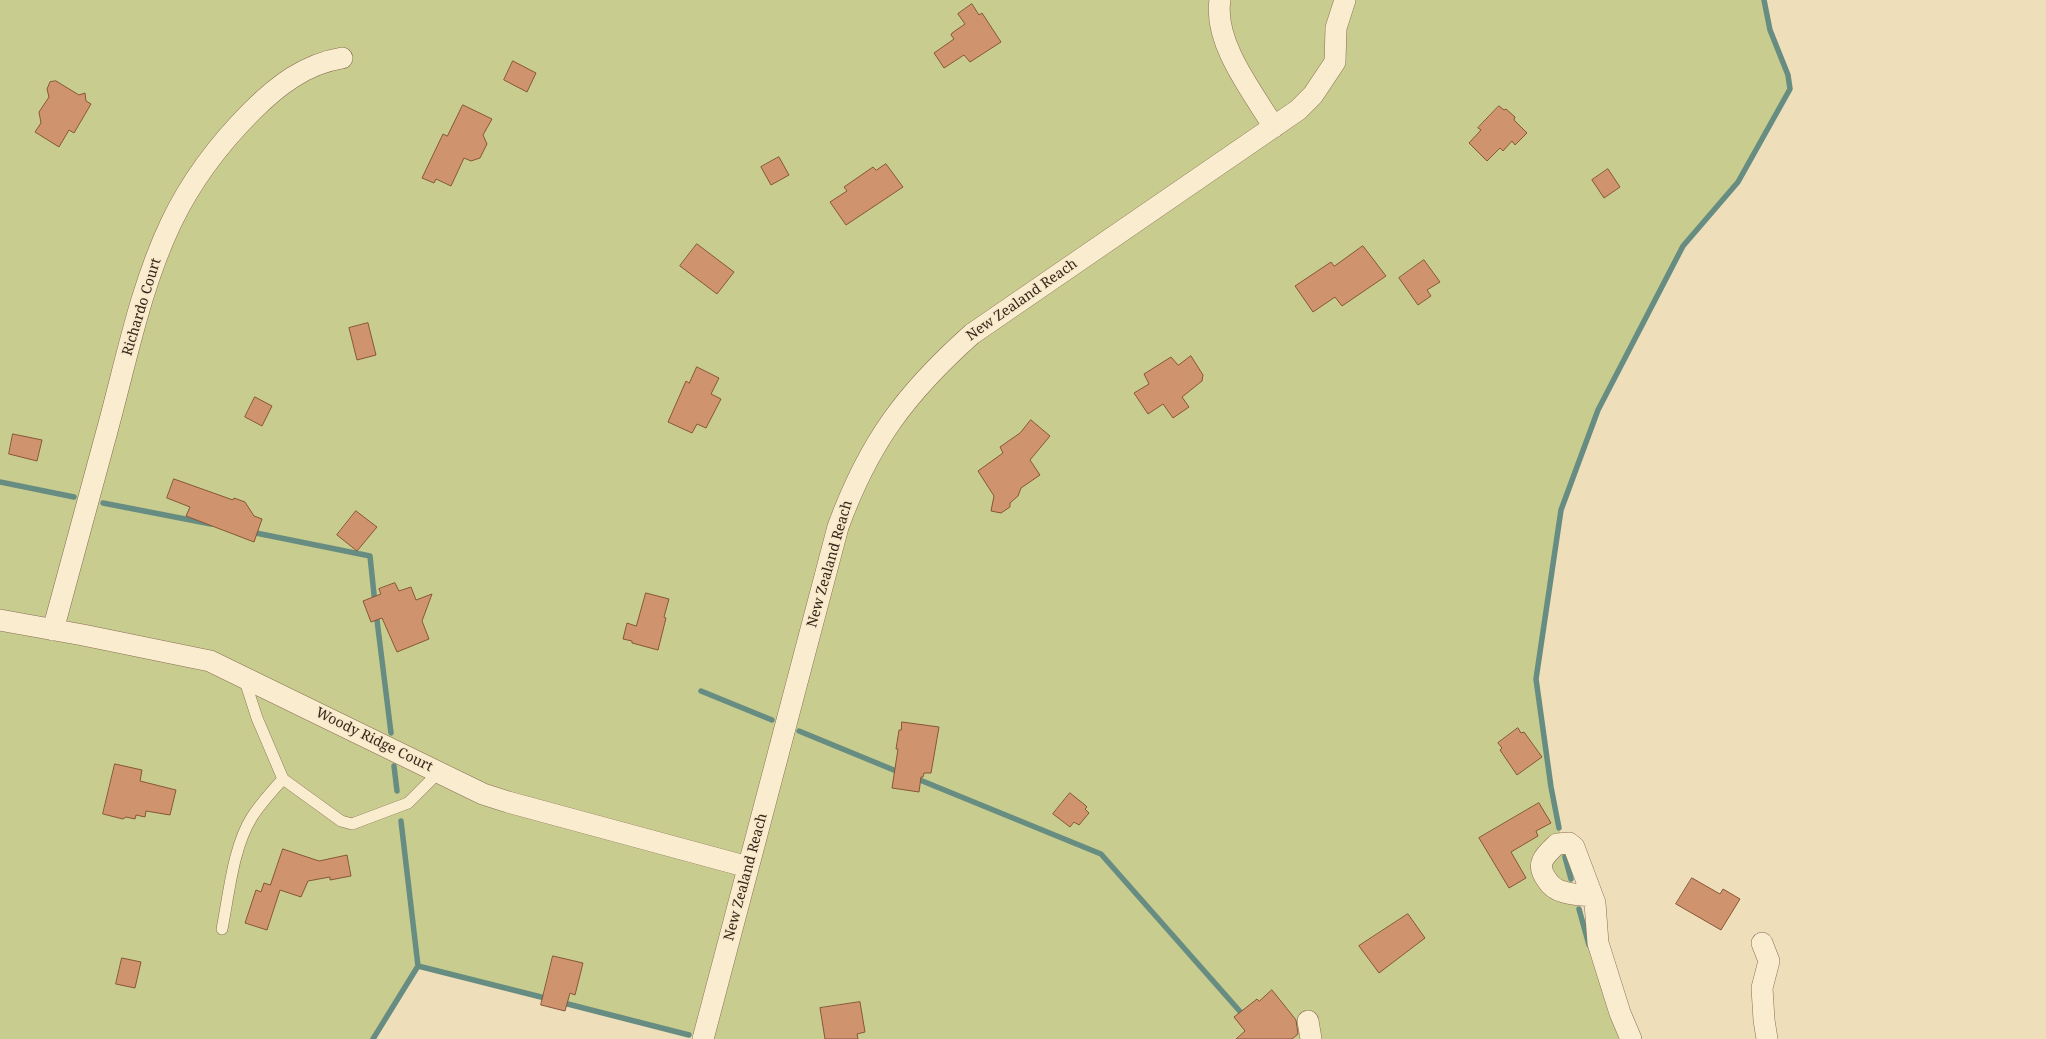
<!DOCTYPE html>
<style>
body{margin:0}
canvas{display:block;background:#efdeba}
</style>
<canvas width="2046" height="1039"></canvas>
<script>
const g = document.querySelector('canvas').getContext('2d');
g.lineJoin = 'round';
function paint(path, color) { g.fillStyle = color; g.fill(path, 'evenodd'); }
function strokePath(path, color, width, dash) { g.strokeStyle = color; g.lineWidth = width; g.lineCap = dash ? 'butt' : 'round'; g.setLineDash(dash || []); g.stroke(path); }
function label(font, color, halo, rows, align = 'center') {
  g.font = font + ' "Noto Serif",serif'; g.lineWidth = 3; g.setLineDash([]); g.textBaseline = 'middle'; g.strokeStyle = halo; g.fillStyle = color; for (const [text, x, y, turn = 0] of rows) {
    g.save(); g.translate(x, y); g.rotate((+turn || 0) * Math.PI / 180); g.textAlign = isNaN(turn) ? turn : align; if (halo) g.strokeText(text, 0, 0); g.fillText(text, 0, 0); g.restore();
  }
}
paint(new Path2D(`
 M0,0H1764L1770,30L1788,75L1790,89L1738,182L1684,245L1598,410L1561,510L1536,679L1551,787L1566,861L1590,949L1628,1039H711L418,966L373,1039H0Z`), '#c8cd8f');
strokePath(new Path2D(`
 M0,482L74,497
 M103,503L211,524
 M251,532L370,556L375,604
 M376,612L391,733
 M701,691L772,720
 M799,731L901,773
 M394,766L397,791
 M915,778L1101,854L1244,1016
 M1559,828L1551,787L1536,679L1561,510L1598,410L1683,246L1738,182L1790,89L1788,75L1770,30L1764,0
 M1565,857L1571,879
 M1579,909L1589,945
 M418,966L549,999
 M560,1002L689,1035
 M373,1039L418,966L401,821`), '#678d82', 5.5);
const building = new Path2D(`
 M972,4L979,15L982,13L1001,42L970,62L964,55L944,68L934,53L954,39L951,35L952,33L965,24L958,14Z
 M513,61L536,73L527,92L504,80Z
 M56,81L79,95L85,93L86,101L91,104L74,133L69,130L59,147L35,132L41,123L39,112L49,97L47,89L50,82Z
 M463,105L492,119L483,135L487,144L480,158L471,161L464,158L451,186L436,179L434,183L422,178L443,134L447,136Z
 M1499,106L1504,110L1506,109L1515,117L1514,120L1527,133L1515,145L1512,141L1503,151L1500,148L1487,161L1469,143L1481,130L1478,128Z
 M779,157L789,175L771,185L761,167Z
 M886,164L903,187L846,225L830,202L847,191L844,187L873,167L876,170Z
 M1608,169L1620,187L1604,198L1592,180Z
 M697,244L734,272L717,294L680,266Z
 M1363,246L1386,276L1342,306L1335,297L1313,312L1295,286L1331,262L1334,266Z
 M1424,260L1440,282L1427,290L1431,296L1418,305L1399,278Z
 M368,323L376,355L357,360L349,328Z
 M1191,356L1203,375L1202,381L1182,397L1189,407L1173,418L1163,404L1148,414L1134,393L1149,384L1144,374L1171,357L1178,365Z
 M697,367L719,378L711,394L721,399L706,428L697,424L692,433L668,422L686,381L689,383Z
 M255,397L272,406L262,426L245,417Z
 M1031,420L1050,436L1030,460L1040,475L1021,488L1018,496L1010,503V507L1001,513L991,511L994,496L978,471L1003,453L1000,447L1020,433Z
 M13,434L42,440L37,461L9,454Z
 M174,479L233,500L234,498L245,502L254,516L262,519L254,542L186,516L190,507L167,498Z
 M356,511L377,527L357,551L337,535Z
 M395,583L399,591L411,587L416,600L432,594L422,621L429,639L397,652L382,618L371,622L363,601L381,594L379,589Z
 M646,593L669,599L664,617L666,618L658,650L632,643V641L623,639L627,623L636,626Z
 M902,722L939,727L931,773H924L923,777H921L919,792L892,788L898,749H896L899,730H901Z
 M1518,728L1521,733L1524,732L1542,757L1517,775L1500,750L1502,748L1498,743Z
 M115,764L142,770L140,781L176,790L170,815L146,811L145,817L136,815L135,819L126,817L123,819L103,814Z
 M1070,793L1085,805L1087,807L1085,809L1089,813L1079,825L1074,822L1070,827L1053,814Z
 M1539,803L1551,823L1536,831L1538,836L1511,852L1526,878L1509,888L1479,838Z
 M283,849L319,861L347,855L351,876L330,880V877L308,881L301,897L280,890L267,930L245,923L256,890L261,892L264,883L270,885Z
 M1692,878L1720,894L1723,889L1740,899L1721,930L1676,904Z
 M1408,914L1425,938L1379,973L1359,946Z
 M553,956L583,963L575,995L570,993L565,1011L541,1005Z
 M122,958L141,962L135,988L116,984Z
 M1272,990L1296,1020L1298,1034L1292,1039H1236L1245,1031L1234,1017L1257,999L1259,1001Z
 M860,1002L865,1032L857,1034L858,1039H825L820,1008Z`);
paint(building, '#cf946e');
strokePath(building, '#875639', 1);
const lane = new Path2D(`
 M244,678L257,718L283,779L341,821L352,824L408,803L439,772
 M222,929C229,894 233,847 252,817C261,803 272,791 283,779`);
const street = new Path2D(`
 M1220,0C1213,42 1253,93 1274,127
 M0,620L83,635L210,661L483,794L508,802L748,867
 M53,630C71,564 89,498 107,431C126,362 140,288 171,223C191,181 219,144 252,111C277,86 305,64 342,58
 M1592,896C1583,895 1573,895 1564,892C1556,890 1551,887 1547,880C1535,864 1544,856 1557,844L1569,843L1574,847L1595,903L1598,943L1620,1013L1631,1039
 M1762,943L1769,961L1762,988L1764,1020L1767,1039
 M1308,1021L1311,1039
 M703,1039L838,527C869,442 906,393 972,334L1298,110L1313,95L1335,62L1336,28L1345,0`);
strokePath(lane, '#876e54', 12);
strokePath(street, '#876e54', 22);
strokePath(lane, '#faecce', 11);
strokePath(street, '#faecce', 21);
label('14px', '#35261a', '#f7e8ca', [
 ["New Zealand Reach",1022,300,-35],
 ["Richardo Court",142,307,-73],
 ["New Zealand Reach",830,564,-74],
 ["Woody Ridge Court",374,740,26],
 ["New Zealand Reach",746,877,-75]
]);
</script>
